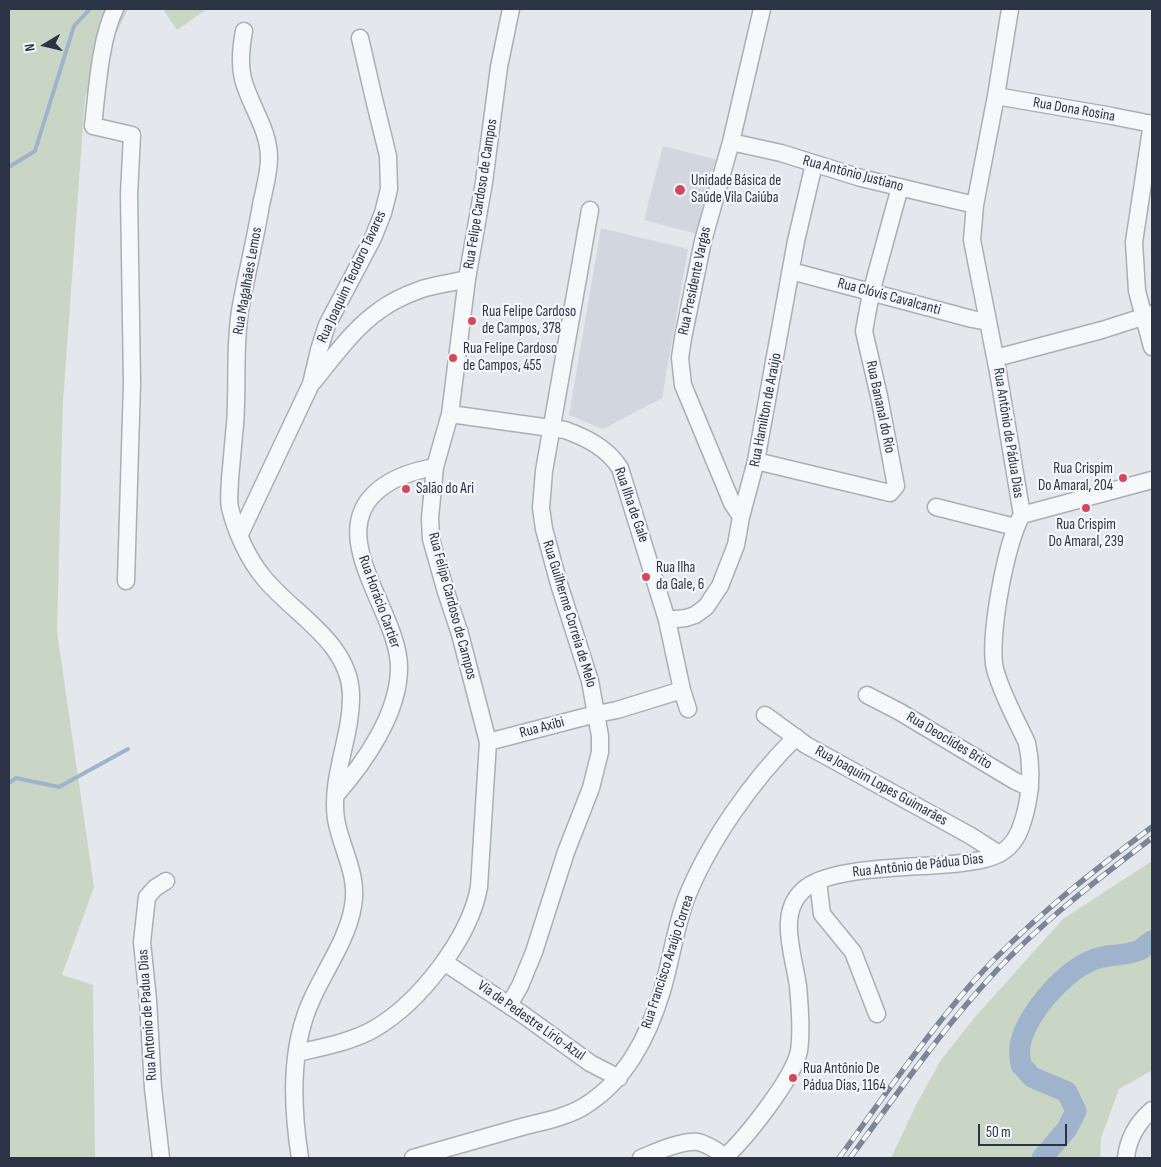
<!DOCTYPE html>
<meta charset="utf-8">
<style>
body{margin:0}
#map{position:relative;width:1161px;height:1167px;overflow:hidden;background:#e4e7ec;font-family:"Sofia Sans Condensed",sans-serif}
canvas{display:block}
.frame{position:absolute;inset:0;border:10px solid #2b3445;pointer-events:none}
.north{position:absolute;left:20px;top:20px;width:50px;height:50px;-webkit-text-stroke:4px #f4f6f9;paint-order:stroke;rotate:261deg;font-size:14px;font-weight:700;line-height:20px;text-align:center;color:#2b3445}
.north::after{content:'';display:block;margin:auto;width:18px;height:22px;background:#2b3445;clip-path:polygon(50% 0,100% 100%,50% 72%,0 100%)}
.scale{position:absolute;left:978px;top:1124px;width:89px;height:22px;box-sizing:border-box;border:2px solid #2b3445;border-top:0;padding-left:6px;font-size:15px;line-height:18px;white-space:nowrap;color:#2b3445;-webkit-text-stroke:4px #f4f6f9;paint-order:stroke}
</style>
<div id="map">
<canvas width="1161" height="1167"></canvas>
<div class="frame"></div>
<div class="north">N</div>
<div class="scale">50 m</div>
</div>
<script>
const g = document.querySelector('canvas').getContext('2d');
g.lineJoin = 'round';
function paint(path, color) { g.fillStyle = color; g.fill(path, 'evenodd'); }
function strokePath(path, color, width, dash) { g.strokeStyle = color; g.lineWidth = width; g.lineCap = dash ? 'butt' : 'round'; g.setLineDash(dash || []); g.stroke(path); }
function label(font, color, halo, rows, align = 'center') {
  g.font = font + ' "Sofia Sans Condensed",sans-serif'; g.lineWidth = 4.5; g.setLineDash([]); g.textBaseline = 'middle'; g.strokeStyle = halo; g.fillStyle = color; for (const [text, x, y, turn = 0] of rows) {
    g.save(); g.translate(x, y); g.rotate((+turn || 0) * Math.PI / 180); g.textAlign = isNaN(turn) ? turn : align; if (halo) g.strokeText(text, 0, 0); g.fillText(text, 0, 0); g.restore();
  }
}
paint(new Path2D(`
 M663,146L717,160L698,234L644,220Z
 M601,228L688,249L662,398L603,429L569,415Z`), '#d2d6de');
paint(new Path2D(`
 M9,9H128L85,97L63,402L57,632L94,887L62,975L93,985L95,1158H9Z
 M163,9H207L177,30Z
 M1152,861V1068L1151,1071L1119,1089L1101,1138L1100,1158H891L917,1103L941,1060L975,1017L1063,919Z`), '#c9d6c5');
strokePath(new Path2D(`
 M9,167L35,151L74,26L90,9
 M9,783L16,778L59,787L128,749`), '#9fb4cc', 4);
strokePath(new Path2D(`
 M1042,1158L1067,1129L1076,1111L1067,1092L1032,1077L1021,1065C1020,1059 1019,1052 1020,1046C1025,1016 1061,975 1088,962C1104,953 1125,957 1140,950C1144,948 1148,943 1152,941`), '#9fb4cc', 21);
const minor = new Path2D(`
 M115,9C100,39 97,92 93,126L132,135L129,194L132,383L126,581
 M244,31C241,47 239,63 243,79C250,106 269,129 269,158C269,174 264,190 261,205C255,241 246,276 240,311C234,349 238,387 235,425C233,443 232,460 230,478C230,488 228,499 230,508C236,532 248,559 264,578C293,614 350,642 351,695C352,736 330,777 336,819C341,849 359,875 353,906C348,938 325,970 312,999C289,1048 292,1107 300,1158
 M996,96L1112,116L1152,124
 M1152,123L1134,242L1137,291L1152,347
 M731,142L781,153L861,178L975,205
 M791,271L972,319L988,322
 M996,358L1102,330L1152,314
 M314,381C334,356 354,328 380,310C392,301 408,294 422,289C437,284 452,283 467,279
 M450,414L565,430C587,438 607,448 620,468L667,620L682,690
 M756,461L890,493L896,486L879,396L864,331L871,293L900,187
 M936,507L1015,527
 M1022,515L1152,480
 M741,517L732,503L683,385L680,358L683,338L703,241L731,142L762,9
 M240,534L311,384L319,350L327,325L373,238L383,213L389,189L388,156L374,99L360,38
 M667,620L686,618L695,615L706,607L720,586L736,545L741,517L756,461L796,241L814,164
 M867,695L900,712L1015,781L1030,788
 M765,715L806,745L971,836L999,854
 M488,742L592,715L617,710L682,690L688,709
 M336,795C365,762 399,713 399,668C400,615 327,540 374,494C390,478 412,471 435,467
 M818,881L822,914L853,952L877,1014
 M444,962L525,1016L590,1063L619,1078
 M509,1005L520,986L534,952L566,852L591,788L600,752V736L590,681L559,584L544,529L541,508L544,471L590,210
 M297,1053C323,1047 351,1042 374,1029C419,1003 470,938 479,887L488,742L460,634L446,592L431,539L430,518L435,467L450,414L467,279L484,182L499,67L511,9
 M161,1158L153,1088L148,1000L142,942L147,897L155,888L166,881
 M413,1158C448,1148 483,1138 518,1128C540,1122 564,1118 583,1107C626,1081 648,1037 662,991C671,961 675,929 686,899C708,843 753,779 796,737
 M641,1158C656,1152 682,1140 698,1142C708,1144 717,1151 726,1157
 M724,1158C746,1138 793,1079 799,1051C802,1030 800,1007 798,986C794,955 775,910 807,887C837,865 924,868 962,863C977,861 993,859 1005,850C1017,841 1021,828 1025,814C1031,791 1032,766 1027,743C1016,719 1002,695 995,669C988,639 1006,541 1022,515L998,372L972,240L975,205L996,96L1010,9
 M1126,1158C1128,1139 1138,1122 1152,1110`);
strokePath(minor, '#a9aeb7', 19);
strokePath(minor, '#f7f8fa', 16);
const rail = new Path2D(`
 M839,1158C882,1099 924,1038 972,983C1025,924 1089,874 1152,827
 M850,1158C892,1101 932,1043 979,990C1029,932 1091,884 1152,838`);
strokePath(rail, '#7d8696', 5.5);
strokePath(rail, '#f4f6f9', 4, [11]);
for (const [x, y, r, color] of [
 [680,190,6,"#d1495b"],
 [472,321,5,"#d1495b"],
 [453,358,5,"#d1495b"],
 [1123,478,5,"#d1495b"],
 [406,489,5,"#d1495b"],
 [1086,508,5,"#d1495b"],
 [646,577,5,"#d1495b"],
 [793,1078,5,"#d1495b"]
]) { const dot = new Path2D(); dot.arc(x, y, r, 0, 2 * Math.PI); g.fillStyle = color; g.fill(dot); strokePath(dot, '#f4f6f9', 2); }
label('15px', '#2b3445', '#f4f6f9', [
 ["Rua Dona Rosina",1074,110,10],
 ["Rua Antônio Justiano",853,174,15],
 ["Rua Felipe Cardoso de Campos",481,194,-81],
 ["Rua Joaquim Teodoro Tavares",352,277,-65],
 ["Rua Magalhães Lemos",248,281,-80],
 ["Rua Presidente Vargas",695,281,-78],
 ["Rua Clóvis Cavalcanti",889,297,15],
 ["Rua Bananal do Rio",880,407,78],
 ["Rua Hamilton de Araújo",766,410,-79],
 ["Rua Antônio de Pádua Dias",1008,433,81],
 ["Rua Ilha de Gale",631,505,71],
 ["Rua Horácio Cartier",379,602,70],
 ["Rua Felipe Cardoso de Campos",452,606,75],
 ["Rua Guilherme Correia de Melo",569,614,73],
 ["Rua Axibi",542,728,-15],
 ["Rua Deoclídes Brito",949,741,31],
 ["Rua Joaquim Lopes Guimarães",881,786,29],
 ["Rua Antônio de Pádua Dias",918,866,-6],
 ["Rua Francisco Araújo Correa",668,962,-72],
 ["Rua Antonio de Padua Dias",148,1015,-94],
 ["Via de Pedestre Lírio-Azul",531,1021,35]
]);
label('15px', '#2b3445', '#f4f6f9', [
 ["Unidade Básica de",691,181],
 ["Saúde Vila Caiúba",691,198],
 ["Rua Felipe Cardoso",482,312],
 ["de Campos, 378",482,329],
 ["Rua Felipe Cardoso",463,349],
 ["de Campos, 455",463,366],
 ["Rua Crispim",1113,469,"right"],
 ["Do Amaral, 204",1113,486,"right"],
 ["Salão do Ari",416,489],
 ["Rua Crispim",1086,525,"center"],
 ["Do Amaral, 239",1086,542,"center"],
 ["Rua Ilha",656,568],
 ["da Gale, 6",656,585],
 ["Rua Antônio De",803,1069],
 ["Pádua Dias, 1164",803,1086]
], 'left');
</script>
